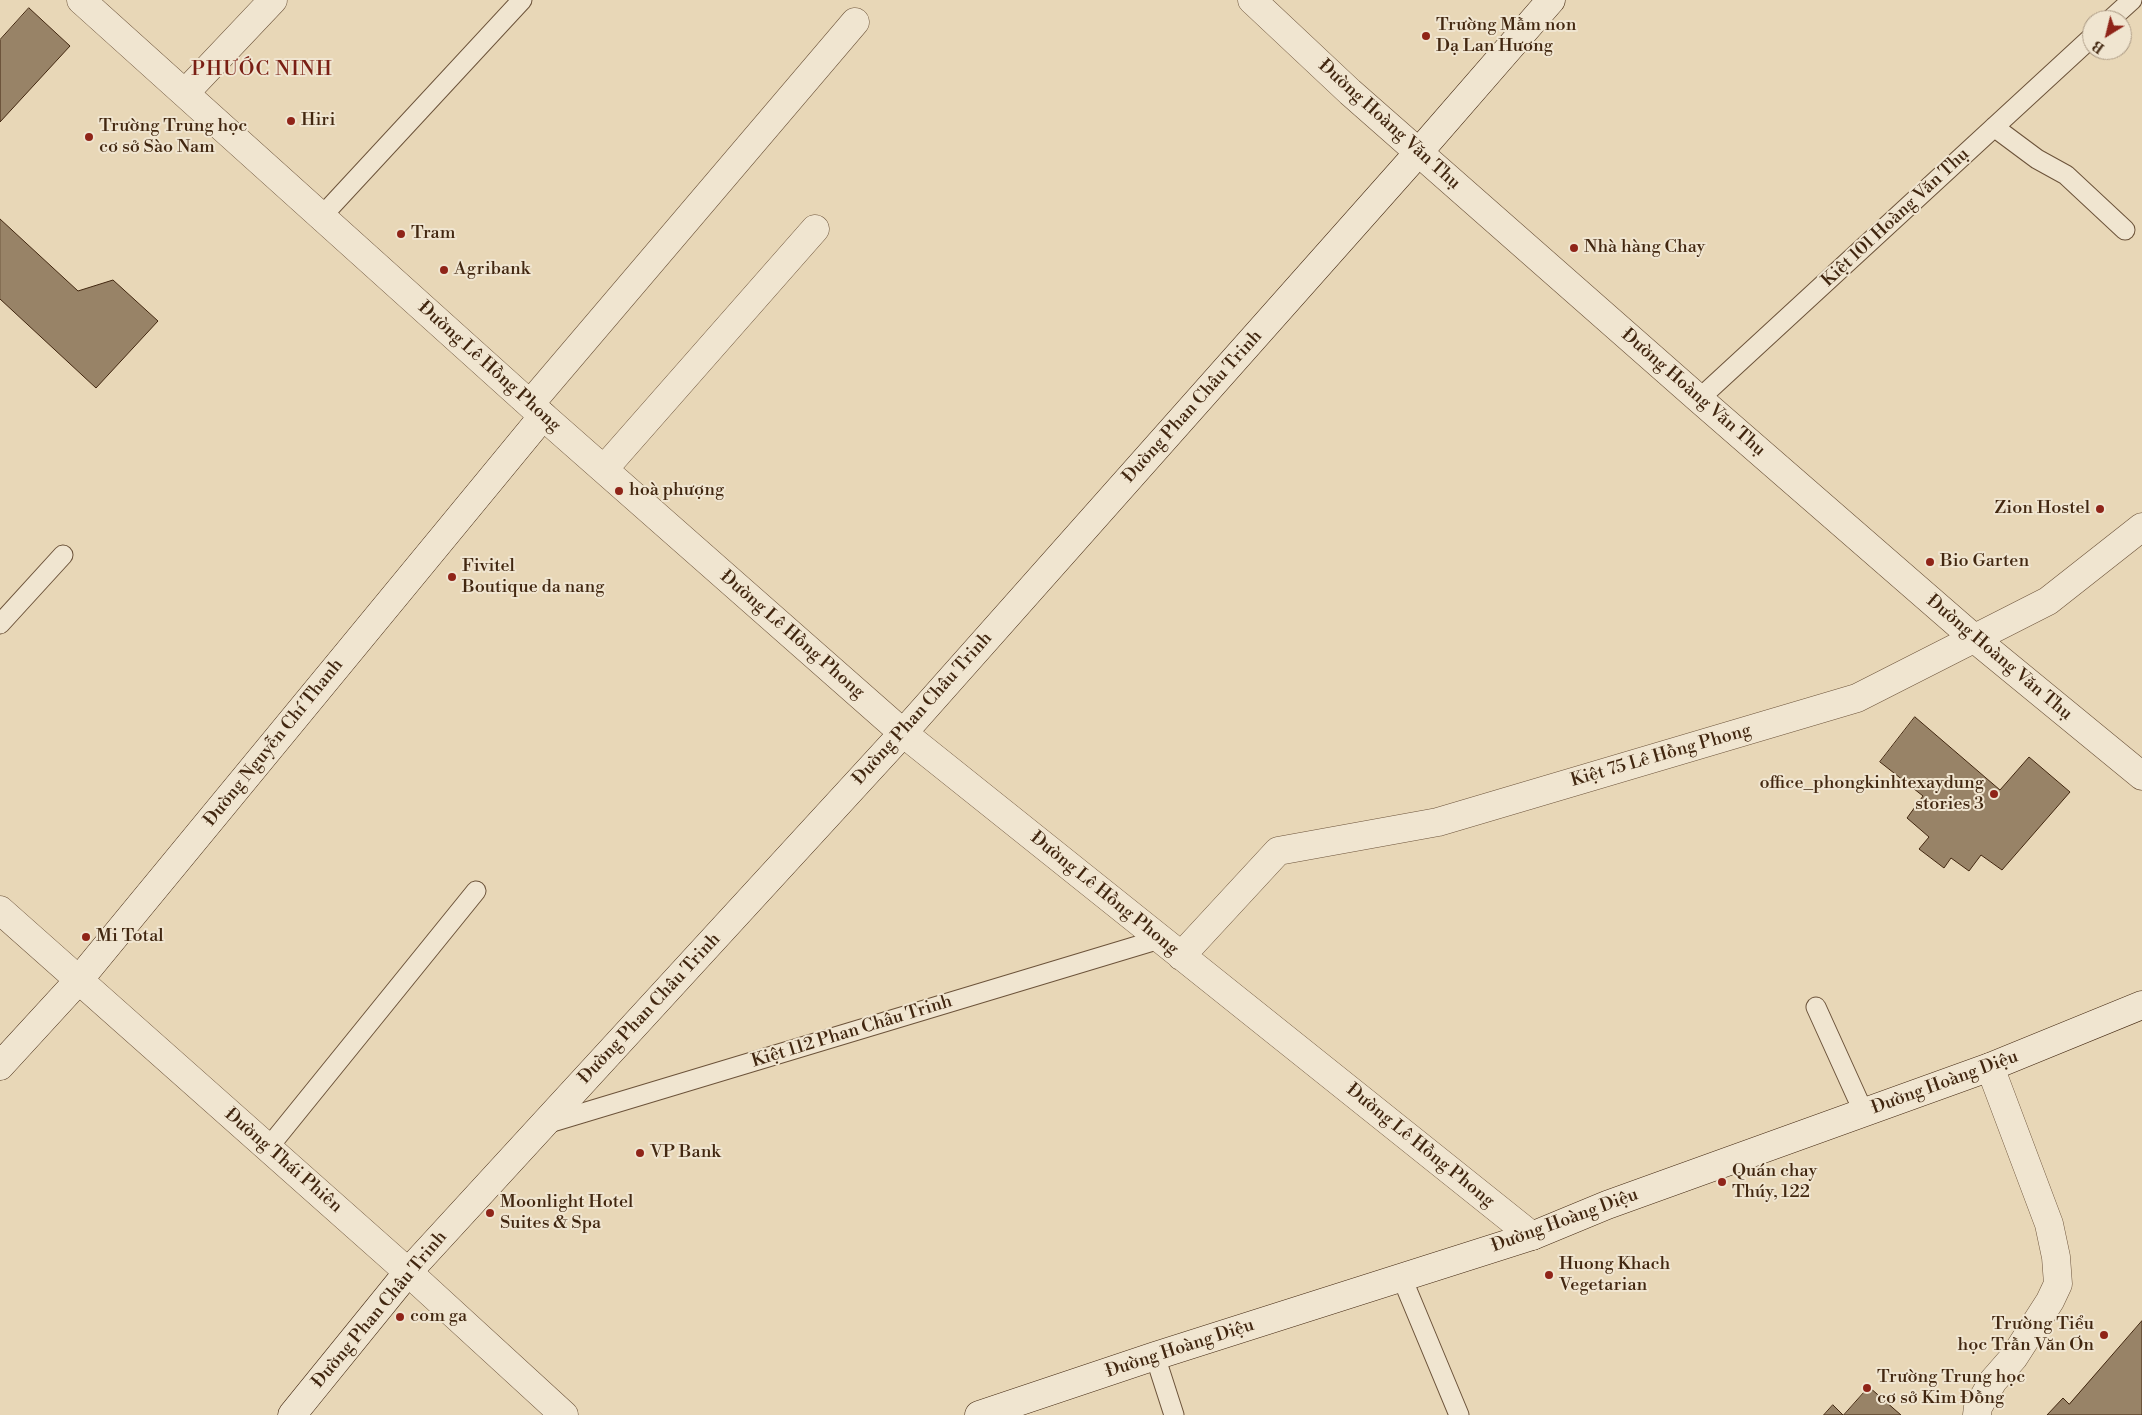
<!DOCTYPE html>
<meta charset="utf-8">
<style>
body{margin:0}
#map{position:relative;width:2142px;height:1415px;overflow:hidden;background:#e8d7b7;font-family:"Libre Bodoni",serif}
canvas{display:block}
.north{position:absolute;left:2082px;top:10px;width:50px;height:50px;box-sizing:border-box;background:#f0e5d0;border:1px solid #aa9983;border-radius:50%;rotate:216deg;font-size:14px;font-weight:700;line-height:20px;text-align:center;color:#422710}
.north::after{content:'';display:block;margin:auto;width:18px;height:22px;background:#8f2418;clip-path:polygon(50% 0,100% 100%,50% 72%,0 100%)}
</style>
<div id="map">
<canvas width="2142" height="1415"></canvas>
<div class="north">B</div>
</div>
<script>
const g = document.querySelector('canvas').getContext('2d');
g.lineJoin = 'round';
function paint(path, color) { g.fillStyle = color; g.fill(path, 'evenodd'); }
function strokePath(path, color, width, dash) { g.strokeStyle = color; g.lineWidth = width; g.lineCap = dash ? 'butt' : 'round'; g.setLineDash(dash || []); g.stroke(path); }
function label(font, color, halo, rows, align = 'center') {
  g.font = font + ' "Libre Bodoni",serif'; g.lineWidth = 4; g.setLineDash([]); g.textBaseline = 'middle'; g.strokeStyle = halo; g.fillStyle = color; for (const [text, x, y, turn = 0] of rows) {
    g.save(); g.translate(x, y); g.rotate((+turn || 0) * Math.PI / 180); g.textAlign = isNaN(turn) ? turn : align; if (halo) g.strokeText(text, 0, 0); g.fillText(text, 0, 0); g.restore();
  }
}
const building = new Path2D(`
 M29,8L70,46L0,122V40Z
 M0,219L78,291L113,280L158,321L96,388L0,299Z
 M1915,717L2000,790L2029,757L2070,792L2002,870L1981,855L1969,871L1951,858L1944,868L1919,849L1929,837L1907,818L1923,796L1880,762Z
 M2142,1321V1415H2047L2063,1398L2069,1404Z
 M1869,1387L1901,1415H1844Z
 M1833,1405L1843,1415H1824Z`);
paint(building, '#988367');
strokePath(building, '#422710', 1);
const lane = new Path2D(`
 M2110,20L2132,0
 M1994,127L2037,159L2066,175L2125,230
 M322,216L522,0
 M1699,399L2092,37
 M0,624L63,555
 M1816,1007L1864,1113
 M546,1124L1160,939
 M268,1148L476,891
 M1402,1278L1459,1415
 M1155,1356L1174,1415`);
const street = new Path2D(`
 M81,0L543,416L903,733L1532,1236
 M1252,0L1350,92L1699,399L1975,639L2142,776
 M185,93L273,0
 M530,404L855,22
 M604,469L815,229
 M0,910L408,1272L564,1415
 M1181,956L1278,851L1438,822L1857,698L2048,601L2142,527
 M1977,1415L1978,1407L1993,1381L2014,1357L2050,1301L2058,1284L2056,1257L2049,1224L1990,1067`);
const secondary = new Path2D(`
 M0,1066L78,981L543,416
 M292,1415L408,1272L903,733L1418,153L1551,0
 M979,1415L1155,1356L1532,1236L1607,1205L1990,1067L2142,1005`);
strokePath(lane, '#6c533a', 21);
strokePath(street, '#6c533a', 29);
strokePath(secondary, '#422710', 29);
strokePath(lane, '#f0e5d0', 19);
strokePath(street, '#f0e5d0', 28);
strokePath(secondary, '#f0e5d0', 28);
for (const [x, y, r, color] of [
 [1426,36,5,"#8f2418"],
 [291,121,5,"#8f2418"],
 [89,137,5,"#8f2418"],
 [401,234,5,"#8f2418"],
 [1574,248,5,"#8f2418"],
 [444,270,5,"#8f2418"],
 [619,491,5,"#8f2418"],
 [2100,509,5,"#8f2418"],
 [1930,562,5,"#8f2418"],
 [452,577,5,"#8f2418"],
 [1994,794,5,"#8f2418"],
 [86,937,5,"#8f2418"],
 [640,1153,5,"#8f2418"],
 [1722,1182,5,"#8f2418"],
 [490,1213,5,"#8f2418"],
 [1549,1275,5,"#8f2418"],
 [400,1317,5,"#8f2418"],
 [2104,1335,5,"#8f2418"],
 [1867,1388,5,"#8f2418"]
]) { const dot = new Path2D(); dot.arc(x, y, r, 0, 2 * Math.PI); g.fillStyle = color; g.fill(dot); strokePath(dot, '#f0e5d0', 2); }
label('18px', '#422710', '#f0e5d0', [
 ["Trường Mầm non",1436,26],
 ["Dạ Lan Hương",1436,47],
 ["Hiri",301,121],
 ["Trường Trung học",99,127],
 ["cơ sở Sào Nam",99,148],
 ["Tram",411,234],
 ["Nhà hàng Chay",1584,248],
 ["Agribank",454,270],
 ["hoà phượng",629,491],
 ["Zion Hostel",2090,509,"right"],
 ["Bio Garten",1940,562],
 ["Fivitel",462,567],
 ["Boutique da nang",462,588],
 ["office_phongkinhtexaydung",1984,784,"right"],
 ["stories 3",1984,805,"right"],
 ["Mi Total",96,937],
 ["VP Bank",650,1153],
 ["Quán chay",1732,1172],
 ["Thúy, 122",1732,1193],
 ["Moonlight Hotel",500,1203],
 ["Suites & Spa",500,1224],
 ["Huong Khach",1559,1265],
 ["Vegetarian",1559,1286],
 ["com ga",410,1317],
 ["Trường Tiểu",2094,1325,"right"],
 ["học Trần Văn Ơn",2094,1346,"right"],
 ["Trường Trung học",1877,1378],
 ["cơ sở Kim Đồng",1877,1399]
], 'left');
label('18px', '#422710', '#f0e5d0', [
 ["Đường Hoàng Văn Thụ",1389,125,42],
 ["Kiệt 101 Hoàng Văn Thụ",1896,218,-43],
 ["Đường Lê Hồng Phong",489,367,42],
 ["Đường Hoàng Văn Thụ",1693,393,41],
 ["Đường Phan Châu Trinh",1193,407,-48],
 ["Đường Lê Hồng Phong",792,635,41],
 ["Đường Hoàng Văn Thụ",1999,658,40],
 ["Đường Phan Châu Trinh",923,709,-48],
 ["Đường Nguyễn Chí Thanh",274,743,-51],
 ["Kiệt 75 Lê Hồng Phong",1661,756,-16],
 ["Đường Lê Hồng Phong",1104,894,39],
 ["Đường Phan Châu Trinh",650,1009,-47],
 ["Kiệt 112 Phan Châu Trinh",852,1032,-17],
 ["Đường Hoàng Diệu",1945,1083,-20],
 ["Đường Lê Hồng Phong",1420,1146,39],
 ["Đường Thái Phiên",283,1161,41],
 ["Đường Hoàng Diệu",1565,1221,-20],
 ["Đường Phan Châu Trinh",380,1310,-50],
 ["Đường Hoàng Diệu",1180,1349,-18]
]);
g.letterSpacing = '1px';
label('20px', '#7a1f14', '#f0e5d0', [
 ["PHƯỚC NINH",262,70]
]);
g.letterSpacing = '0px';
</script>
